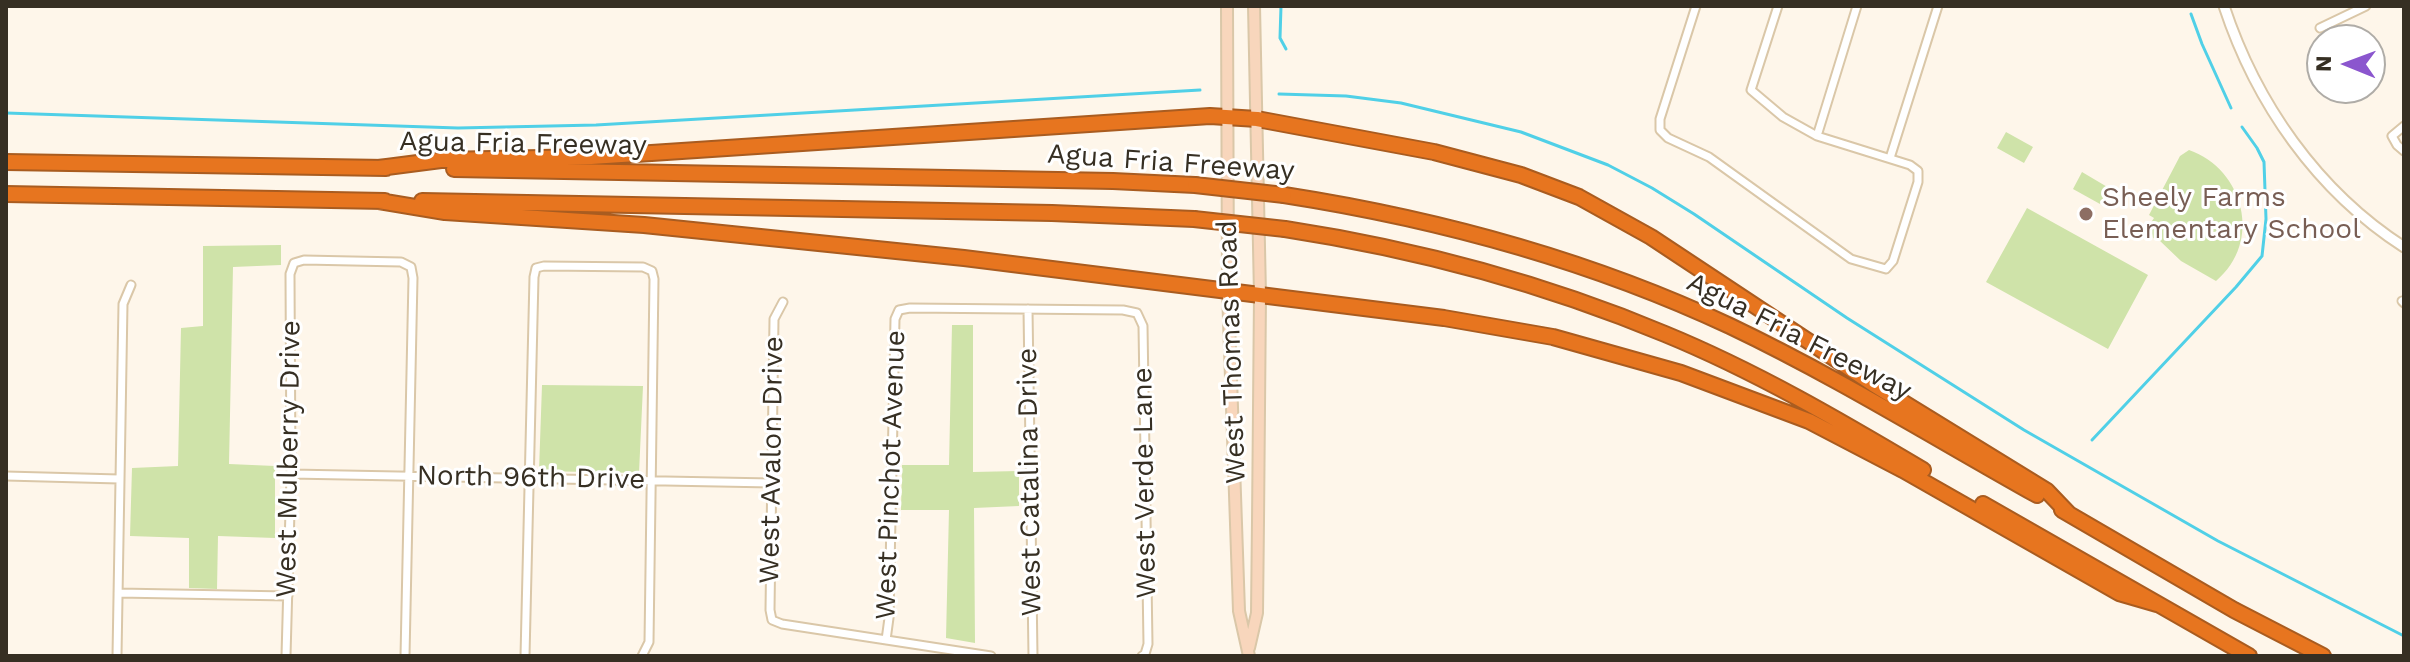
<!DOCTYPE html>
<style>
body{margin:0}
#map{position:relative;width:2410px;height:662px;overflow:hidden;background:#fef6ea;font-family:"Work Sans",sans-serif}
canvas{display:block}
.frame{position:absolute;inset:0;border:8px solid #362f23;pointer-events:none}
.north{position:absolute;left:2306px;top:24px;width:80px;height:80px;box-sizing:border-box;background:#fff;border:2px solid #afaca7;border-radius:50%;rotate:271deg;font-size:22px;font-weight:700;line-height:32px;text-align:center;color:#362f23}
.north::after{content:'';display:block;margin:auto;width:28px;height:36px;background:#8b56ce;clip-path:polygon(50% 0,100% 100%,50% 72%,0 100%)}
</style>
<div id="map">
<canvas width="2410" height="662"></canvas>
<div class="frame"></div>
<div class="north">N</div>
</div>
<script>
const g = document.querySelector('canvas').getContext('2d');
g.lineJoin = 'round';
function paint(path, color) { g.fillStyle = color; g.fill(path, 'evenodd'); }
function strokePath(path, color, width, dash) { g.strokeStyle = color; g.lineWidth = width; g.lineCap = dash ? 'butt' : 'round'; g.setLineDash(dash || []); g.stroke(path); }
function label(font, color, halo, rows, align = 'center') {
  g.font = font + ' "Work Sans",sans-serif'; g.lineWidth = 6; g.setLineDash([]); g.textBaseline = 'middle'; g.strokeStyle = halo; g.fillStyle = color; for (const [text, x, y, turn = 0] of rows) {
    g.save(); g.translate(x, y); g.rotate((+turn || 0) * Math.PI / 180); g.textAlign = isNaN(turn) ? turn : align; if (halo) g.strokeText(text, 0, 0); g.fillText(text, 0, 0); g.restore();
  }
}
paint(new Path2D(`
 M2006,132L2033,147L2024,163L1997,148Z
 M2189,150C2244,169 2263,242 2216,281L2181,261L2159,240L2153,238L2150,224L2154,218L2149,215L2180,156Z
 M2082,172L2109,188L2100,204L2073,189Z
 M2027,208L2148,275L2108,349L1986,282Z
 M281,245V265L233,267L229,464L275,466V538L218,536L217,589L189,588V538L130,536L132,468L178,466L181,328L203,326V246Z
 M952,325H973V472L1019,471V506L974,508L975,643L946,638L949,510H901L902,465H949Z
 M542,385L643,386L639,473L539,471Z`), '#cfe3a9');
strokePath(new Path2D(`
 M1281,6L1280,38L1286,49
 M2191,14L2202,44L2231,108
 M1279,94L1346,96L1401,103L1521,132L1608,165L1652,188L1694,214L1847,318L2024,430L2218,541L2404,636
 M6,113L458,128L596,125L1200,90
 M2092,440L2236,287L2262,256L2266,219L2264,162L2257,148L2242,127`), '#50d0e7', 3);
const minor = new Path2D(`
 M1696,6L1660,119V130L1668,138L1709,157L1851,259L1886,269L1893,261L1918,182V171L1910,165L1817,136L1783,117L1751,90L1778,6
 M2320,28L2366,6
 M2404,126L2392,136L2397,145L2404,151
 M1817,136L1857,6
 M1890,158L1938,6
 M2402,301L2404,303
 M783,302L774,319L770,610L772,620L782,624L991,656
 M1028,309L1033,656
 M291,474L772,483
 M6,476L119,479
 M118,593L288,596
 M886,640L889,618L895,319L899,310L910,308L1123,310L1137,313L1143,326L1148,644L1145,654L1142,656
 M117,656L123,304L131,285
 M286,656L291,474L290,274L294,263L304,260L401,262L411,267L413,278L405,656
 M525,656L534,277L536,268L544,266L643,267L652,271L654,279L649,642L642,656`);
const tertiary = new Path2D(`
 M2224,6C2256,103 2317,191 2404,247`);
const secondary = new Path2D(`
 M1227,6L1228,291L1239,611L1249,656
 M1249,648L1257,613L1258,521L1260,295L1254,6`);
const motorway = new Path2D(`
 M6,162L386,168
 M379,168L441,160L591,157L1210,116L1257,119L1434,152L1521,175L1579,197L1651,237L1873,384L2047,491L2069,514
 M454,169L1113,181L1195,185
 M6,194L385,201
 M1284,195C1438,219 1589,260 1730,326C1835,376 1935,438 2037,495
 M379,201L445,212L644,225L964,258L1444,318L1553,337L1681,373L1809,421L1903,470L2119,593L2157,604
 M422,201L1052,213L1194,219
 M1285,229C1415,249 1543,283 1665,334C1755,371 1839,420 1923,470
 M1983,504L2249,656
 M2062,510L2234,610L2323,656`);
strokePath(minor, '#dac7a8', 11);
strokePath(tertiary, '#dac7a8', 13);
strokePath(secondary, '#dac7a8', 14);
strokePath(motorway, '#a95c20', 18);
strokePath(minor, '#fff', 7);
strokePath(tertiary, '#fff', 9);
strokePath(secondary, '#f8d6bc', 10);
strokePath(motorway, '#e7751f', 14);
const motorwayBridge = new Path2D(`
 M1195,185L1284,195
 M1194,219L1285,229`);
strokePath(motorwayBridge, '#a95c20', 18, []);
strokePath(motorwayBridge, '#e7751f', 14);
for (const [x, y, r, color] of [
 [2086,214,8,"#8d6e63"]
]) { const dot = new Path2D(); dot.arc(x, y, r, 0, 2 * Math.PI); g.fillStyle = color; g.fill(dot); strokePath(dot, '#fff', 3); }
label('28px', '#362f23', '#fff', [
 ["Agua Fria Freeway",523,144,1],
 ["Agua Fria Freeway",1171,163,4],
 ["Agua Fria Freeway",1799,337,27],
 ["West Thomas Road",1232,352,-92],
 ["West Mulberry Drive",289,459,-89],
 ["West Avalon Drive",772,460,-89],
 ["West Pinchot Avenue",891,475,-88],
 ["North 96th Drive",531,478,1],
 ["West Catalina Drive",1030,482,-91],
 ["West Verde Lane",1145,483,-91]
]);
label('28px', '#785e54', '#fff', [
 ["Sheely Farms",2102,198],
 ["Elementary School",2102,230]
], 'left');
</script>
